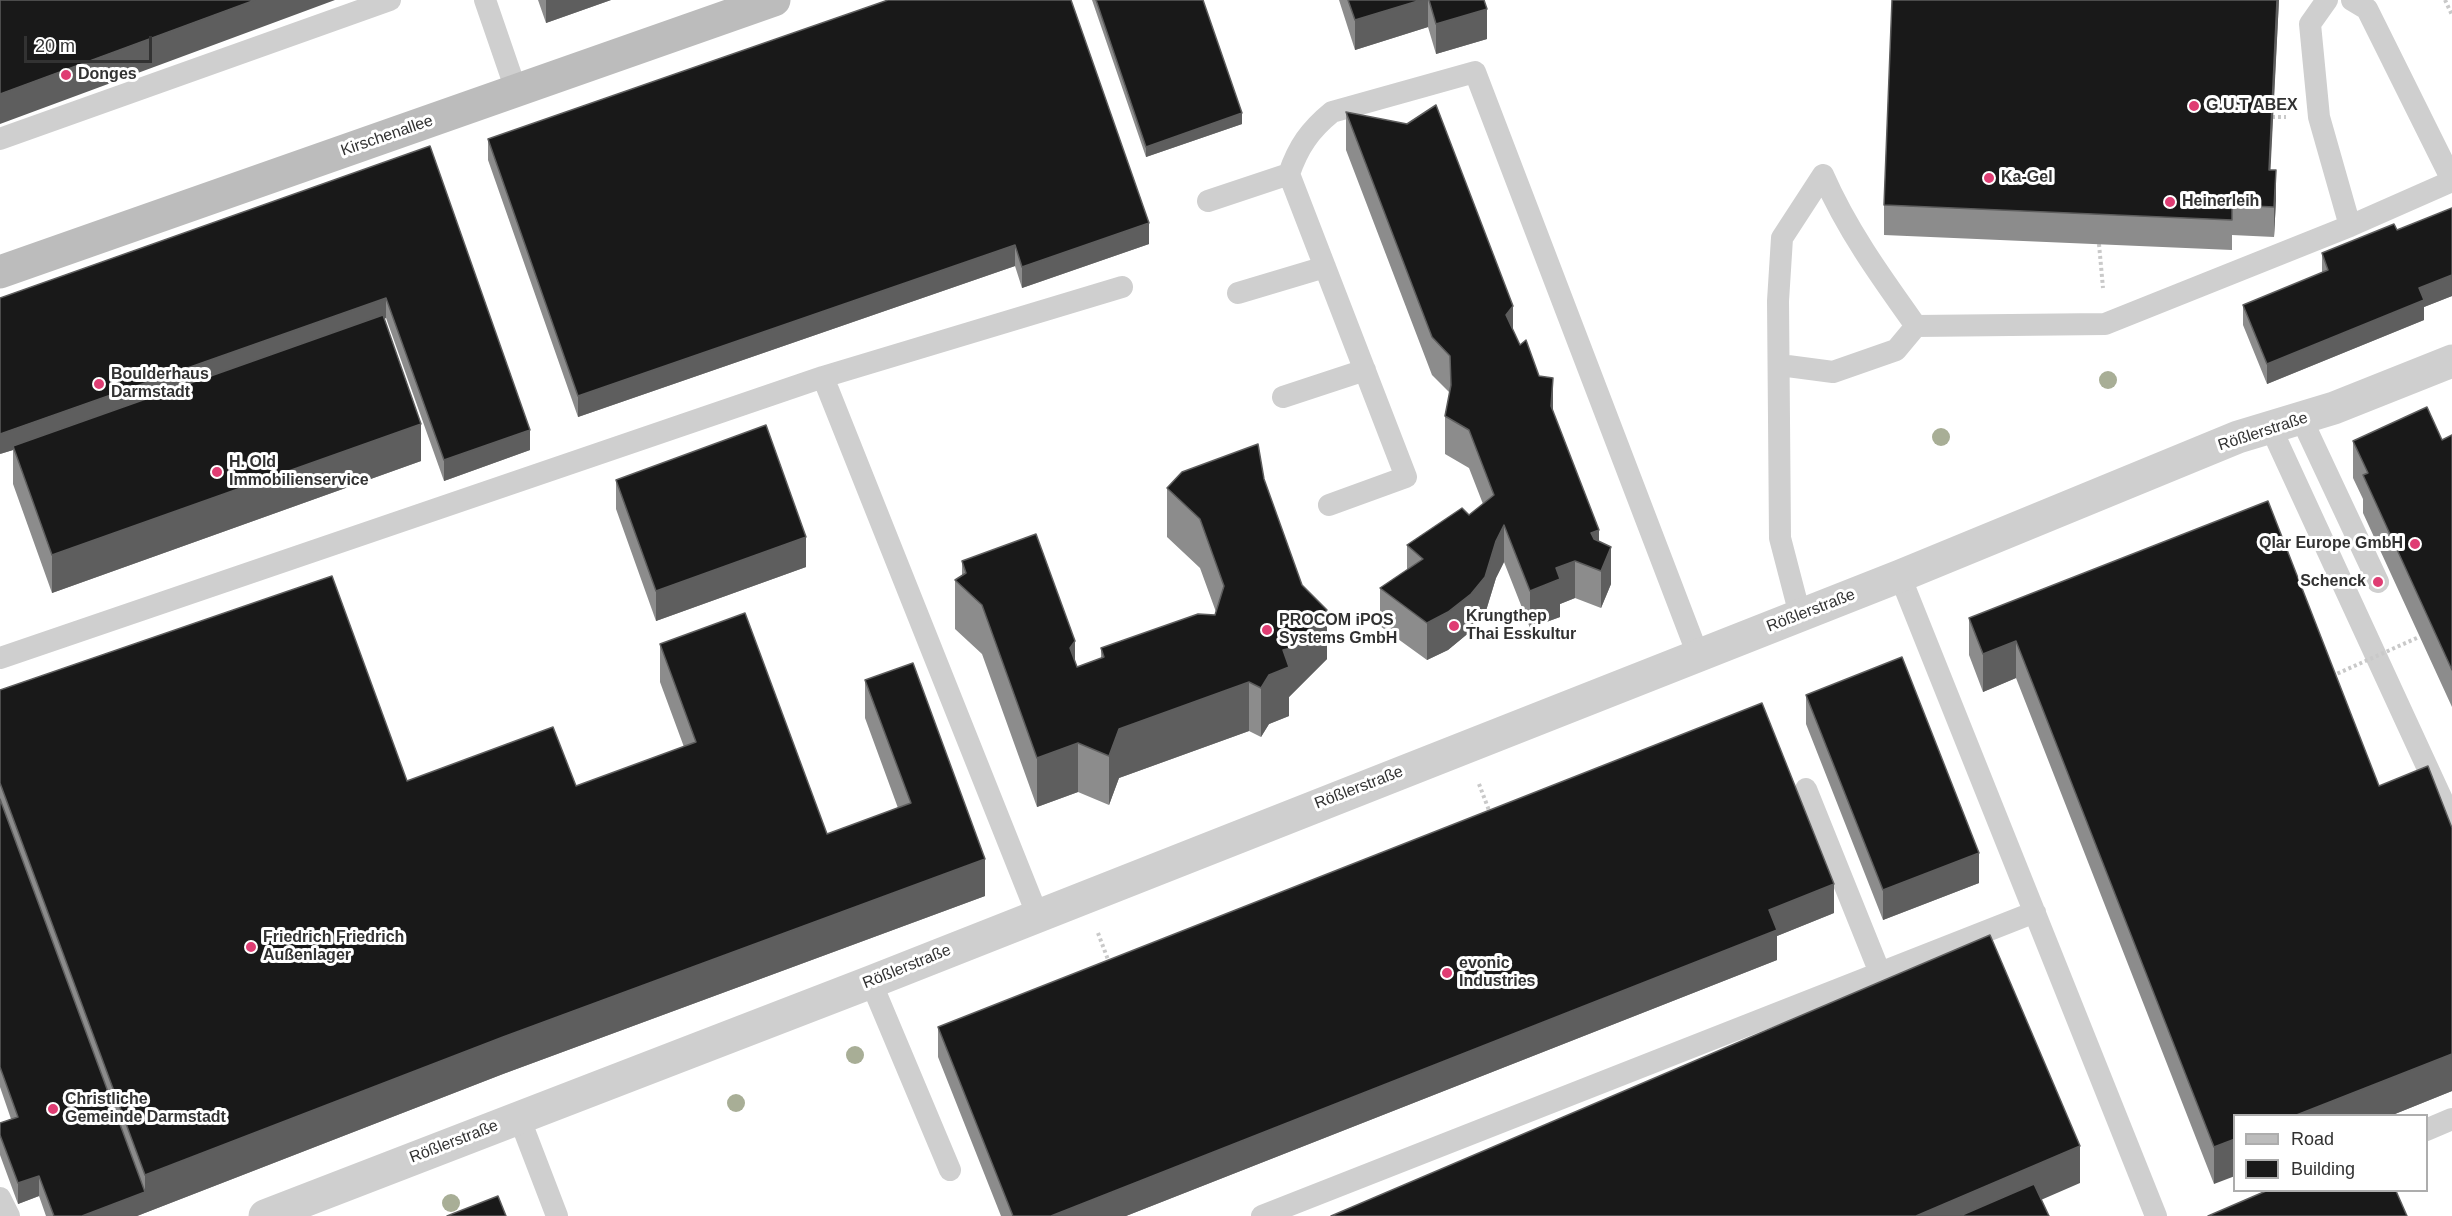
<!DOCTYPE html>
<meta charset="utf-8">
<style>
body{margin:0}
#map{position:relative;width:2452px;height:1216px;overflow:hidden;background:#fff;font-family:Arial,sans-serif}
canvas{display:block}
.legend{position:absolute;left:2233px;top:1114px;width:195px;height:78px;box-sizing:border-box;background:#fff;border:2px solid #adadad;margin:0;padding:8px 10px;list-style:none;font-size:18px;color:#323232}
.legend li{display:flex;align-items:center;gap:12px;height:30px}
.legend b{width:30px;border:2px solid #adadad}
.scale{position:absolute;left:24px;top:36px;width:128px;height:27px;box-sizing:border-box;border:3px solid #323232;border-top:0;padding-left:8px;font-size:18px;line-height:21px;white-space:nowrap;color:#323232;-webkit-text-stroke:4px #fff;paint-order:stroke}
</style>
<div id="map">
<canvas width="2452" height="1216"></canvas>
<ul class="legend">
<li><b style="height:8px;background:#bcbcbc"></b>Road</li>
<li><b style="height:16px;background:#191919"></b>Building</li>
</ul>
<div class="scale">20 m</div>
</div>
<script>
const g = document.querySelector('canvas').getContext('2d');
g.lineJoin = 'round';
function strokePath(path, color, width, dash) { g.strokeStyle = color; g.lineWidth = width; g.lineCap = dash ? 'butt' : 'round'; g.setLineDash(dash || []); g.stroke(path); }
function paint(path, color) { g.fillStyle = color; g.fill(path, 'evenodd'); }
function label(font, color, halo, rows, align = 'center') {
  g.font = font + ' Arial,sans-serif'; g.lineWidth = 6; g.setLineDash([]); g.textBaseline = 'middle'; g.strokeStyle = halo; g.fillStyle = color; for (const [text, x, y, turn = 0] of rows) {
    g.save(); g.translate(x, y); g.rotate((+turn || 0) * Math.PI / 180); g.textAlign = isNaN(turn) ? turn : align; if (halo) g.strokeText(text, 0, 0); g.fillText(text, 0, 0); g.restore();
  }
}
strokePath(new Path2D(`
 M2445,0L2452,15
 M2272,117H2286
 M2099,244L2103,288
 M1479,784L1490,813
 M1098,933L1110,965`), '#c9c9c9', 4, [3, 3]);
strokePath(new Path2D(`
 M485,0L516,90
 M2327,0L2310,24L2319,117L2350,226
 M2352,0L2367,9L2452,180
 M0,139L390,0
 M1823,175C1847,230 1881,277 1916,326
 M1208,201L1289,174
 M1238,293L1325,267
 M1916,326L2105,324L2350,226L2452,181
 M1780,365L1833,372L1896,350L1916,326
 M823,377L1037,914
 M1283,397L1365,370
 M2302,420L2378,582
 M2271,428L2452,821
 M1329,505L1406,477L1289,174C1298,147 1310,130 1332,112L1475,72L1698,655
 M1900,576L2156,1216
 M1800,615L1780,538L1778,301L1782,238L1823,175
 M0,658L823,377L1122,287
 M1806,789L1880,973
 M871,982L950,1170
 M519,1117L557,1216
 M2426,1130L2452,1119
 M0,1198L9,1216
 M1262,1216L2035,912`), '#cfcfcf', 22);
strokePath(new Path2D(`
 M265,1216L871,982L1900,576L2238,437L2334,408L2452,361`), '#cfcfcf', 33);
strokePath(new Path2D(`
 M0,272L774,0`), '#bcbcbc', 33);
strokePath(new Path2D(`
 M2332,676L2419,637`), '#c9c9c9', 4, [3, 3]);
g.fillStyle = '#a8ae96';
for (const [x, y] of [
 [2108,380],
 [1941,437],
 [855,1055],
 [736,1103],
 [451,1203]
]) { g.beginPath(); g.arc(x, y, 9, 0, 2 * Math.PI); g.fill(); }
paint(new Path2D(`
 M538,0H611L546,23Z
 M1092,0H1203L1242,124L1146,157Z
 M1339,0H1484L1487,39L1436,54L1428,27L1355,50Z
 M2279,0L2270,170L2276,200L2274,237L2232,235V250L1884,235V205Z
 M1346,112L1513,331L1553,411L1599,542L1611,584L1601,608L1575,598L1560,604V617L1530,628L1504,562L1496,578L1485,614L1471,631L1448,650L1427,660L1380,626V588L1407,570V545L1469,515L1483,504L1469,468L1445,454V416L1450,393L1432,375L1346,150Z
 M488,139L1149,244L1022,288L1015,266L578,417L488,160Z
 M430,146L530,450L444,481L386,318L384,319L421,461L52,593L13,484V450L0,454Z
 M2452,208V296L2424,307V320L2267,384L2243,325V305L2322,273V253L2397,230Z
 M2452,435V707L2363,513V499L2353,478V441L2442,440Z
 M1264,479L1327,659L1289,697V716L1269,724L1261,737L1249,731L1119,778L1109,805L1078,792L1037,807L982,654L955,629V580L962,576V561L1075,661L1077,667L1101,658V648L1215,615L1216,612L1200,568L1167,537V488Z
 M616,480L806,567L656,621L616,509Z
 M1969,618L2379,786L2452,828V1091L2390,1116H2235L2214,1184L2016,678L1983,692L1969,655Z
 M660,644L827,834L898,808L865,718V680L985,896L503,1074L137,1216H46L39,1196L18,1204L0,1155V1123L11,1119L0,1087V690L407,781L576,786L684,747L660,682Z
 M1806,695L1979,883L1883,920L1806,724Z
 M1834,913L1777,936V960L1126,1216H1001L938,1057V1027Z`), '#8c8c8c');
paint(new Path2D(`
 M255,0H335L0,124V94Z
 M546,0H611L546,23Z
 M1421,0H1428V27L1355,50V20Z
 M2277,0H2279L2269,200V170Z
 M1487,9V39L1436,54V24Z
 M1242,113V124L1146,157V147Z
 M2276,170V200L2274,237V207Z
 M1149,223V244L1022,288V267Z
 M1015,245V266L578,417V396Z
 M2452,275V296L2424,307V320L2267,384V364L2419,288Z
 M386,298V318L14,449L13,446V450L0,454V434Z
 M1513,306V343L1506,315Z
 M1553,378V416L1551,406Z
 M421,424V461L52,593V555Z
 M530,430V450L444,481V460Z
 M1504,525V562L1496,578L1485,614L1471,631L1448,650L1427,660V623L1496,541Z
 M1599,530V568L1591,533Z
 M806,537V567L656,621V591Z
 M1611,547V584L1601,608V571Z
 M1575,561V598L1560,604V617L1530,628V591L1556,568Z
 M1327,610V659L1289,697V716L1269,724L1261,737V688L1283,650Z
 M1075,641V690L1070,648Z
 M2016,641V678L1983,692V654Z
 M1249,682V731L1119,778L1109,805V756L1119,729Z
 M1078,743V792L1037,807V758Z
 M1979,853V883L1883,920V890Z
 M985,859V896L503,1074L137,1216H82L145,1192V1175L503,1037Z
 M1834,884V913L1777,936V960L1126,1216H1051L1769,910Z
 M2452,1054V1091L2390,1116H2294Z
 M2235,1139V1176L2214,1184V1147Z
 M2080,1146V1183L2004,1216H1916Z
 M39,1176V1196L18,1204V1183Z`), '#5e5e5e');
const building = new Path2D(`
 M0,0H255L0,94Z
 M888,0H1071L1149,223L1022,267L1015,245L578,396L488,139Z
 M1096,0H1203L1242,113L1146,147Z
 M1348,0H1421L1355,20Z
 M1429,0H1484L1487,9L1436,24Z
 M1892,0H2277L2269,170H2276L2274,207L2232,205V220L1884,205Z
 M1436,105L1513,306L1506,315L1520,345L1526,340L1539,376L1553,378L1551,406L1599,530L1591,533L1594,539L1611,547L1601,571L1575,561L1556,568L1560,579L1530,591L1504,525L1496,541L1485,577L1471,594L1448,612L1427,623L1380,588L1423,559L1407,545L1462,508L1469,515L1494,495L1469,430L1445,416L1451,385L1450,356L1432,337L1346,112L1407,124Z
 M430,146L530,430L444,460L386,298L0,434V298Z
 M2452,208V275L2419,288L2424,300L2267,364L2243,305L2328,270L2322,253L2394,224L2397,230Z
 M383,315L421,424L52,555L13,446Z
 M2427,407L2442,440L2452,435V670L2363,475L2368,473L2353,441Z
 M766,425L806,537L656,591L616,480Z
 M1258,444L1264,479L1302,585L1327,610L1291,648L1283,650L1289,667L1269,675L1261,688L1249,682L1119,729L1109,756L1078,743L1037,758L982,605L955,580L966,573L962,561L1036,534L1075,641L1070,648L1077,667L1104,657L1101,648L1198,614L1215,615L1224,586L1200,519L1167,488L1182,472Z
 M2268,501L2379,786L2428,766L2452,828V1054L2294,1116H2235V1139L2214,1147L2016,641L1983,654L1969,618Z
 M332,576L407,781L553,727L576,786L696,742L660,644L745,613L827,834L911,803L865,680L913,663L985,859L503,1037L145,1175L0,783V690Z
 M1902,657L1979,853L1883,890L1806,695Z
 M1762,703L1834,884L1769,910L1777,930L1051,1216H1013L938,1027Z
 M0,799L145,1192L82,1216H54L39,1176L18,1183L0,1135V1123L18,1117L0,1067Z
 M1990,935L2080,1146L1916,1216H1331Z
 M2034,1184L2049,1216H1960Z
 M2266,1191H2396L2407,1216H2208Z
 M498,1196L506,1216H447Z`);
paint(building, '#191919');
strokePath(building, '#5e5e5e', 1.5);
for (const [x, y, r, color] of [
 [66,75,6,"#df3d73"],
 [2194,106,6,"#df3d73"],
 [1989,178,6,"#df3d73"],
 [2170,202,6,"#df3d73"],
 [99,384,6,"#df3d73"],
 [217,472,6,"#df3d73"],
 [2415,544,6,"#df3d73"],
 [2378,582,6,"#df3d73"],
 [1454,626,6,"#df3d73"],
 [1267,630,6,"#df3d73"],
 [251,947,6,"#df3d73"],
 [1447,973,6,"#df3d73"],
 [53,1109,6,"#df3d73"]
]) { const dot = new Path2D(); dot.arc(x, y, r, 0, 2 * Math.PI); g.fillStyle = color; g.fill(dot); strokePath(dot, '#fff', 2); }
label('bold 16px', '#323232', '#fff', [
 ["Donges",78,75],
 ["G.U.T ABEX",2206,106],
 ["Ka-Gel",2001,178],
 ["Heinerleih",2182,202],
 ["Boulderhaus",111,375],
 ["Darmstadt",111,393],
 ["H. Old",229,463],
 ["Immobilienservice",229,481],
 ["Qlar Europe GmbH",2403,544,"right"],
 ["Schenck",2366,582,"right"],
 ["Krungthep",1466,617],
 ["Thai Esskultur",1466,635],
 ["PROCOM iPOS",1279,621],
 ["Systems GmbH",1279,639],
 ["Friedrich Friedrich",263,938],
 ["Außenlager",263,956],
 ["evonic",1459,964],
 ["Industries",1459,982],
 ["Christliche",65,1100],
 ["Gemeinde Darmstadt",65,1118]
], 'left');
label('16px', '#323232', '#fff', [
 ["Kirschenallee",387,136,-19],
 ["Rößlerstraße",2263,432,-18],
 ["Rößlerstraße",1811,611,-21],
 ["Rößlerstraße",1359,788,-21],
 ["Rößlerstraße",907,967,-22],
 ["Rößlerstraße",454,1142,-21]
]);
</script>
